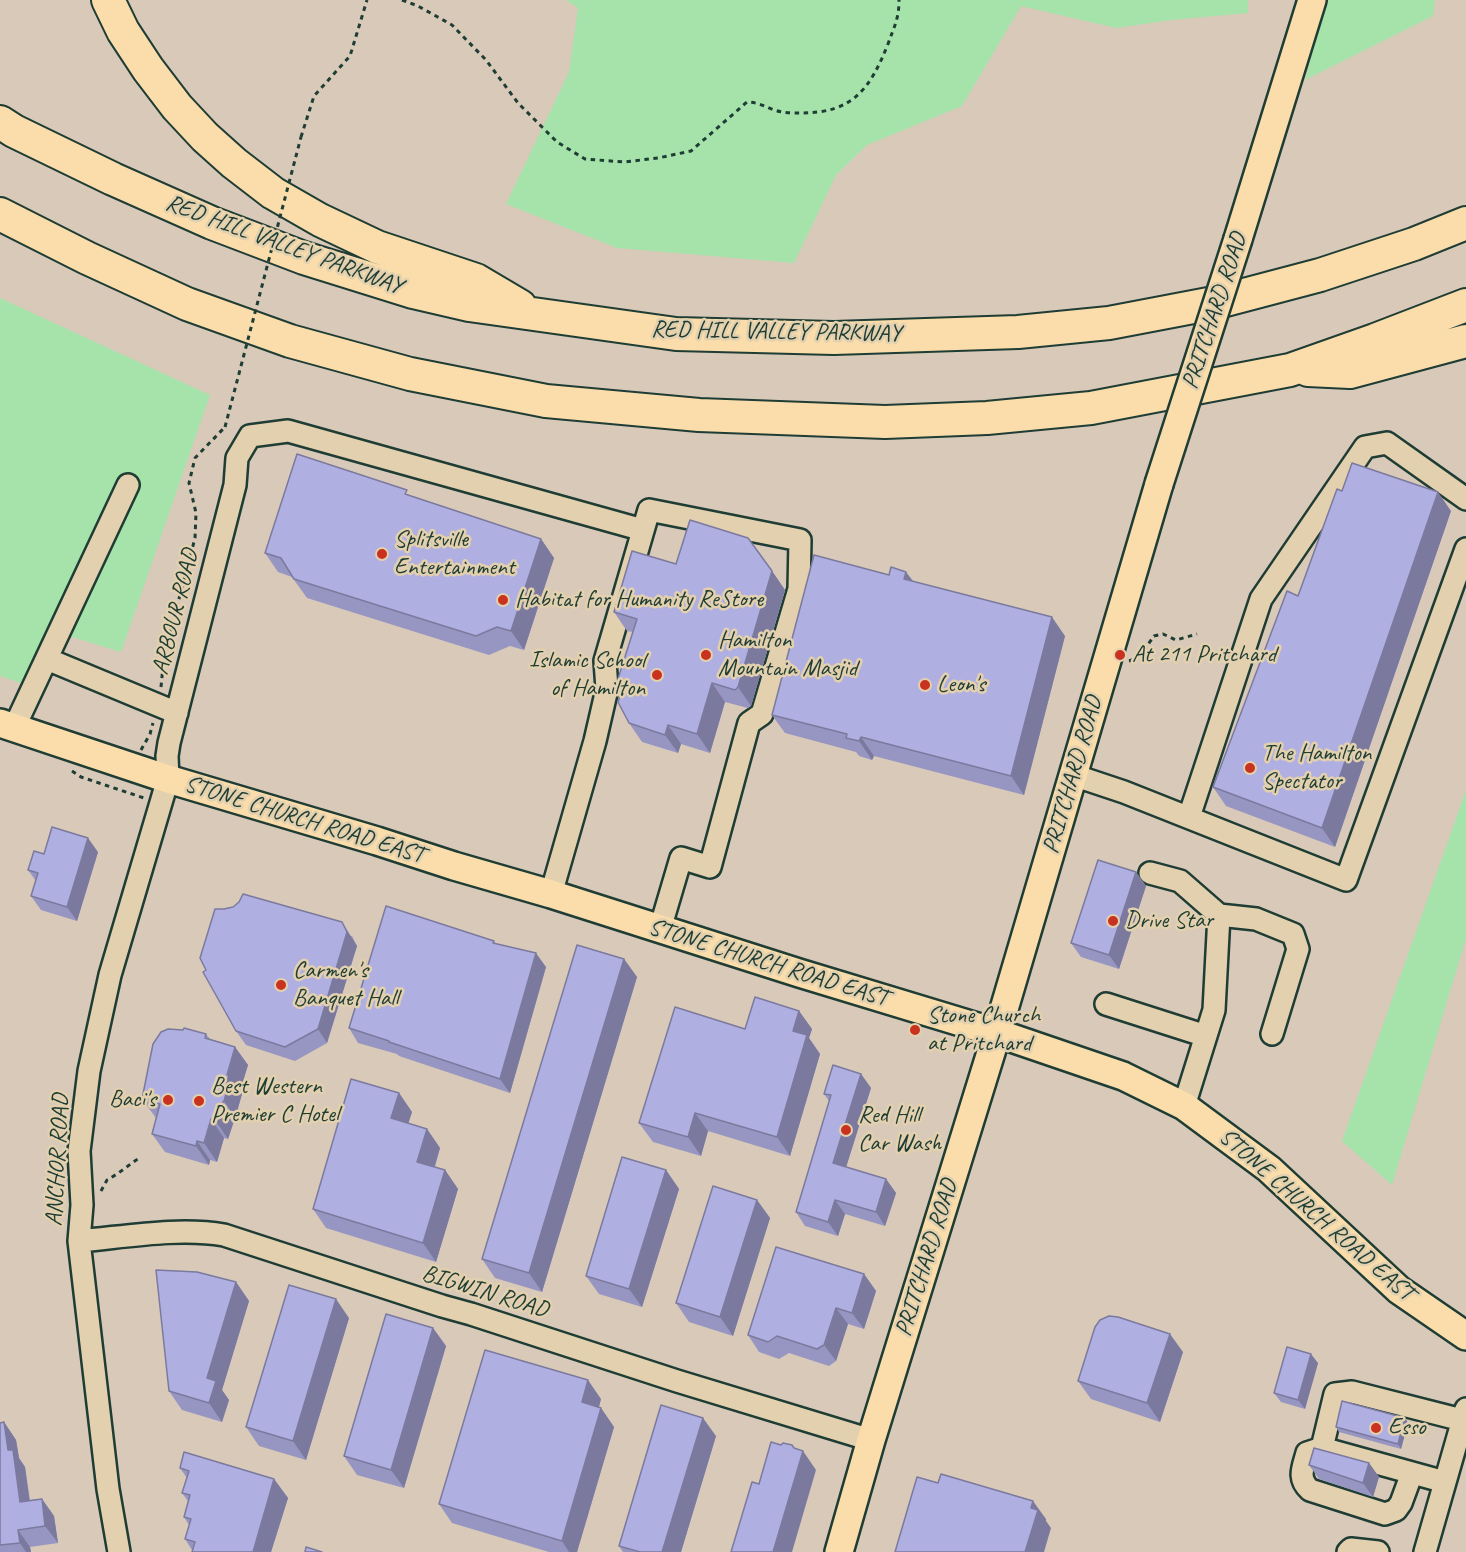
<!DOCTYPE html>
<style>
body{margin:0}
canvas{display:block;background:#d8c9b8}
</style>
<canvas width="1466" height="1552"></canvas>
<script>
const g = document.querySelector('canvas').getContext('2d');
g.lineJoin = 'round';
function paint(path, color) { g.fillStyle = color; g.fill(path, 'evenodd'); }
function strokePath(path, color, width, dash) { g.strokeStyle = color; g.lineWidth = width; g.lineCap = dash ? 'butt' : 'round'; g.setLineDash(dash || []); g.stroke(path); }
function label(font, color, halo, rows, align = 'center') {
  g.font = font + ' Caveat,sans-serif'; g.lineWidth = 5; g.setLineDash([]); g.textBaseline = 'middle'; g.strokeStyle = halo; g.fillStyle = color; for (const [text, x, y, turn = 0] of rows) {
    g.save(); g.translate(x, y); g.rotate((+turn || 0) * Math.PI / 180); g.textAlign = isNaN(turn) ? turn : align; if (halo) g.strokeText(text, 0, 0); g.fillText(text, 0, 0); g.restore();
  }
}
paint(new Path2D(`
 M566,0H1248V13L1171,20L1116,28L1021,6L962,106L867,145L836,175L794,263L617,248L506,204L569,72L578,8Z
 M1326,0H1435L1433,16L1305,80Z
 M0,298L210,395L121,652L56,632L38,689L0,676Z
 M1466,790V938L1392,1185L1342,1141Z`), '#a5e3ab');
const minor = new Path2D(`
 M47,659L177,713
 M14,728L128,485
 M1073,775L1124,792L1346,880L1466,549
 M1189,817L1261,599L1365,447L1387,443L1466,499
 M1150,873L1180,881L1219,915L1214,1010L1184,1106
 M551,894L595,741L607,689L605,661L649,510L800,540L799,589L762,714L749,723L710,867L681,858L660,929
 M1219,915L1256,919L1293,934L1298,949L1272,1034
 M1106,1004L1206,1036
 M79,1241C125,1237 178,1227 224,1235L442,1306L471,1314L677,1381L871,1440
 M1322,1448L1307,1453C1303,1468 1297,1478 1310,1490L1385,1514L1396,1510L1401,1503L1412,1473
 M1445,1482L1322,1448L1335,1394L1352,1392L1466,1421
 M119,1552L108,1489L79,1241L82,1205L79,1151L89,1071L110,975L168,779L167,756L169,743L235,485L237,458L250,436L288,431L643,530
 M1348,1552L1351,1549L1378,1552
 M1425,1552L1466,1409`);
const major = new Path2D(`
 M1238,239L1312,0
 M0,723L168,779L377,841L454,866L551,894L799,973L997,1033L1123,1076L1184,1106L1269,1169L1399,1290L1466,1336
 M839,1552L871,1440L997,1033L1159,484`);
const highway = new Path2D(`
 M108,0L123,31L148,69L177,107L205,137L234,163L273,193L320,220L377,247L476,280L520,306
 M0,122L14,131L113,179L212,223L304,258L413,292L469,305L676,334L834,338L1018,332L1109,323L1214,303L1320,275L1414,244L1466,223
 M0,214L87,258L187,304L290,341L410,374L546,401L699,415L885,422L987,418L1091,408L1290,370L1375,340L1466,305
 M1308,370L1350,372L1466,341`);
strokePath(minor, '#1f3d34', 26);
strokePath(major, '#1f3d34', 32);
strokePath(highway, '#1f3d34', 36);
strokePath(new Path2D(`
 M402,0L418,6L452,25L486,60L518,103L557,142L585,159L624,162L658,158L691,151L747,102C760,102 770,110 782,112C788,113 795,113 801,113C853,113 870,89 888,44C894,27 899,19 899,0
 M301,137L314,96L350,56L367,0
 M1129,661C1141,658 1147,645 1154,636L1163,634L1176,640L1197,634
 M161,687L164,656L195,538L196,513L189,483L195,458L225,427
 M141,750L150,734L153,723
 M72,771L81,777L144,798
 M101,1191L107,1180L117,1174L139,1158`), '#1f3d34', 3, [4.5, 4.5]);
strokePath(minor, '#e2d0ae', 21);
strokePath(major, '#faddab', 27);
strokePath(highway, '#faddab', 32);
const majorBridge = new Path2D(`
 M1159,484L1238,239`);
strokePath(majorBridge, '#1f3d34', 32, []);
strokePath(new Path2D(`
 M225,427L301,137`), '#1f3d34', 3, [4.5, 4.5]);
strokePath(majorBridge, '#faddab', 27);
paint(new Path2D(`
 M411,496L541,539L554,558L524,650L510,646L489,655L307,598L292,577L278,572L265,553Z
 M1451,511L1335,847L1226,806L1213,787L1298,596Z
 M676,564L772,571L785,590L751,706L748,708L725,702L710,753L681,744L678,753L642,742L629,723L622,689L617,682L633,632L627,631L614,612Z
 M913,581L1065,636L1024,795L874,756L872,760L859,756L856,752L785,733L772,715Z
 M98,852L77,921L41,910L31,896L36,881L28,870L44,854Z
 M1136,872L1146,886L1119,969L1081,957L1071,943Z
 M352,936L357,946L327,1043L295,1061L246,1045L236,1031L206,970Z
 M494,941L495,943L546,967L510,1093L399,1056L397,1054L358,1043L349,1028Z
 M624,959L637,977L542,1292L495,1278L482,1259Z
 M799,1011L812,1029L809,1038L820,1054L790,1156L708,1131L701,1156L653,1142L639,1123L745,1029Z
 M206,1034L210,1039L235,1047L248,1065L240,1091L242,1094L238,1108L239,1112L237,1120L233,1124L228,1139L224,1138L217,1162L210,1160L209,1165L165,1152L152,1134L156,1118L142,1099Z
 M861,1074L871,1088L846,1167L886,1179L896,1193L885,1226L845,1214L838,1236L805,1226L796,1212L829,1101L824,1094Z
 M399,1093L412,1112L408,1123L427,1129L440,1148L435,1167L445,1170L458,1189L436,1262L326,1228L313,1209Z
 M666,1170L679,1189L642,1307L599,1294L586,1276Z
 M757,1200L770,1218L733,1336L689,1322L676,1303Z
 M864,1274L876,1291L864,1329L848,1324L836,1361L829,1366L789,1353L779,1359L759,1352L748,1335Z
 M236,1282L249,1301L222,1390L229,1400L222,1422L182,1410L169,1391Z
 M349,1318L306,1460L259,1446L246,1427Z
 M433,1328L446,1346L404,1488L357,1475L344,1456Z
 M1183,1352L1160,1422L1091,1399L1078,1381Z
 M1318,1363L1305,1409L1281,1402L1274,1393Z
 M601,1399L599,1407L601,1408L614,1427L577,1552H549L452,1523L439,1504Z
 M1405,1418L1408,1423L1401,1449L1339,1432L1336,1427Z
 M4,1422L16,1440L19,1458L25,1467L30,1500L42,1499L54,1516L58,1543L30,1547L31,1552H0V1423Z
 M716,1436L681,1552H623L619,1546Z
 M1369,1463L1379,1477L1373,1497L1319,1479L1309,1465Z
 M180,1468L274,1479L288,1498L271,1552H192V1550L185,1539L189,1525L184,1517L188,1501L182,1493L187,1478Z`), '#9796c2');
paint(new Path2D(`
 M1438,492L1451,511L1335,847L1322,828Z
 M541,539L554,558L524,650L511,631Z
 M772,571L785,590L751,706L738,687Z
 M906,572L920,590L904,579Z
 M1052,617L1065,636L1024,795L1011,776Z
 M712,683L725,702L710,753L697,734Z
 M668,725L681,744L678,753L665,735Z
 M861,737L874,756L872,760L859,741Z
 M88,838L98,852L77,921L67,907Z
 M1136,872L1146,886L1119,969L1109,955Z
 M342,922L357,946L327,1043L318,1029Z
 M536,953L546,967L510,1093L500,1079Z
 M624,959L637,977L542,1292L529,1273Z
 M799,1011L812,1029L809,1038L820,1054L790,1156L777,1137L793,1031Z
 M235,1047L248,1065L240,1091L242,1094L238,1108L239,1112L237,1120L224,1101L227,1075Z
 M861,1074L871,1088L843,1177L833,1163Z
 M399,1093L412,1112L404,1137L391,1118Z
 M220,1105L233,1124L228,1139L215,1120Z
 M695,1113L708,1131L701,1156L688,1137Z
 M211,1119L224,1138L217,1162L204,1143Z
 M427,1129L440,1148L430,1181L417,1162Z
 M197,1141L210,1160L209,1165L196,1146Z
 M445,1170L458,1189L436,1262L423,1243Z
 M666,1170L679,1189L642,1307L629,1289Z
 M886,1179L896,1193L885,1226L876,1212Z
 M757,1200L770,1218L733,1336L720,1317Z
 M835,1200L845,1214L838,1236L828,1222Z
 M864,1274L876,1291L864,1329L852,1313Z
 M236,1282L249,1301L222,1390L229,1400L222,1422L209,1403L207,1378Z
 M336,1299L349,1318L306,1460L293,1441Z
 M836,1308L848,1324L836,1361L824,1345Z
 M433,1328L446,1346L404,1488L391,1470Z
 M1170,1334L1183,1352L1160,1422L1147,1403Z
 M1311,1354L1318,1363L1305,1409L1298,1400Z
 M588,1380L601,1399L595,1421L582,1402Z
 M601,1408L614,1427L577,1552H569L562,1541Z
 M703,1418L716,1436L681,1552H662Z
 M1405,1418L1408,1423L1401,1449L1398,1444Z
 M4,1422L16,1440L19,1458L25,1467L32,1519L20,1502L8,1450Z
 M803,1451L816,1470L792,1552H773Z
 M1369,1463L1379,1477L1373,1497L1363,1483Z
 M274,1479L288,1498L271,1552H253Z
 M42,1499L54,1516L58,1543L45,1526Z
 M1033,1501L1046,1519V1521L1051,1528L1044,1552H1025L1031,1508Z
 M18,1530L30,1547L31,1552H26L20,1543Z`), '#7b7a9e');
const building = new Path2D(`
 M297,454L407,490L405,494L541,539L511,631L497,627L476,636L294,579L281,558L265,553Z
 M1352,463L1438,492L1322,828L1213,787L1287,591L1298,596L1337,489L1342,491Z
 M690,520L748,538L772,571L738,687L735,690L712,683L697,734L668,725L665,735L629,723L618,702L624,684L617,682L637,619L614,612L632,551L676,564Z
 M814,555L889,575L891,567L906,572L904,579L1052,617L1011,776L861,737L859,741L846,738L847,734L772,715Z
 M52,827L88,838L67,907L31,896L38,873L28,870L34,851L44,854Z
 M1098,860L1136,872L1109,955L1071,943Z
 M243,894L342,922L347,932L318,1029L285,1047L236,1031L203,972L206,970L200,958L215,909H224L233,907L239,902Z
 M386,906L494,941L493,943L536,953L500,1079L389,1042V1041L349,1028Z
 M577,945L624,959L529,1273L482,1259Z
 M755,997L799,1011L793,1031L807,1035L777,1137L695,1113L688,1137L639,1123L675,1007L745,1029Z
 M184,1028L206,1034L205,1038L235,1047L227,1075H229L225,1089L226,1094L224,1101L220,1105L215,1120L211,1119L204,1143L197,1141L196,1146L152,1134L160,1104L155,1103L156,1101L142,1099L153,1044L161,1032L168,1029L183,1030Z
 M833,1065L861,1074L833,1163L886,1179L876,1212L835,1200L828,1222L796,1212L831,1095L824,1094Z
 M351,1079L399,1093L391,1118L427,1129L417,1162L445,1170L423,1243L313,1209Z
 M622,1157L666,1170L629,1289L586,1276Z
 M713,1186L757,1200L720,1317L676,1303Z
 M776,1247L864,1274L852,1313L836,1308L824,1345L817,1349L777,1336L768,1342L748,1335Z
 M156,1270L197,1272L236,1282L207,1378L216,1381L209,1403L169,1391Z
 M289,1285L336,1299L293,1441L246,1427Z
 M386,1314L433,1328L391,1470L344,1456Z
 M1109,1316L1118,1317L1170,1334L1147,1403L1078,1381L1095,1327L1100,1320Z
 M1287,1347L1311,1354L1298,1400L1274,1393Z
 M485,1350L588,1380L582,1402L601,1408L562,1541L439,1504Z
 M1342,1401L1405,1418L1398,1444L1336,1427Z
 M661,1405L703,1418L662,1552H640L619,1546Z
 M4,1422L8,1450H13L20,1502L42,1499L45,1526L18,1530L20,1543L0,1545V1423Z
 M771,1442L781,1445L783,1443L792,1445L794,1448L803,1451L773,1552H731L752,1482L759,1484Z
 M1314,1448L1369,1463L1363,1483L1309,1465Z
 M184,1452L274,1479L253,1552H192L195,1542L185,1539L191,1519L184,1517L190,1495L182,1493L189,1471L180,1468Z
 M941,1474L1033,1501L1031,1508L1038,1510L1025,1552H895L917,1477L938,1483Z
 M306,1547L322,1552H305Z`);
paint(building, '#b0afe1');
strokePath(building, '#7b7a9e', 1.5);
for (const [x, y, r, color] of [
 [382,554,6,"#c8321e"],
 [503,600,6,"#c8321e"],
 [706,655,6,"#c8321e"],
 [1120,655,6,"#c8321e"],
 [657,675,6,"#c8321e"],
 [925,685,6,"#c8321e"],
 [1250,768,6,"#c8321e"],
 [1113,921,6,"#c8321e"],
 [281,985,6,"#c8321e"],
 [915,1030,6,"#c8321e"],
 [168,1100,6,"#c8321e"],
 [199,1101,6,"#c8321e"],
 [846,1130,6,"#c8321e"],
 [1376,1428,6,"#c8321e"]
]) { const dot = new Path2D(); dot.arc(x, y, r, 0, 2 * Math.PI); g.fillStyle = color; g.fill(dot); strokePath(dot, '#e2d0ae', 2); }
label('24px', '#1f3d34', '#e2d0ae', [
 ["RED HILL VALLEY PARKWAY",284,245,20],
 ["PRITCHARD ROAD",1215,311,-72],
 ["RED HILL VALLEY PARKWAY",776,332,1],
 ["ARBOUR ROAD",176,612,-76],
 ["PRITCHARD ROAD",1073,775,-74],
 ["STONE CHURCH ROAD EAST",304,820,17],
 ["STONE CHURCH ROAD EAST",768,963,17],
 ["ANCHOR ROAD",58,1160,-87],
 ["STONE CHURCH ROAD EAST",1316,1215,41],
 ["PRITCHARD ROAD",927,1258,-73],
 ["BIGWIN ROAD",485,1292,17]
]);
label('24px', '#1f3d34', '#e2d0ae', [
 ["Splitsville",394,540],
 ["Entertainment",394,568],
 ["Habitat for Humanity ReStore",515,600],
 ["Hamilton",718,641],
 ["Mountain Masjid",718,669],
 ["At 211 Pritchard",1132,655],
 ["Islamic School",645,661,"right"],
 ["of Hamilton",645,689,"right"],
 ["Leon's",937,685],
 ["The Hamilton",1262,754],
 ["Spectator",1262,782],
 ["Drive Star",1125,921],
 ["Carmen's",293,971],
 ["Banquet Hall",293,999],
 ["Stone Church",927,1016],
 ["at Pritchard",927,1044],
 ["Best Western",211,1087],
 ["Premier C Hotel",211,1115],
 ["Baci's",156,1100,"right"],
 ["Red Hill",858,1116],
 ["Car Wash",858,1144],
 ["Esso",1388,1428]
], 'left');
</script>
